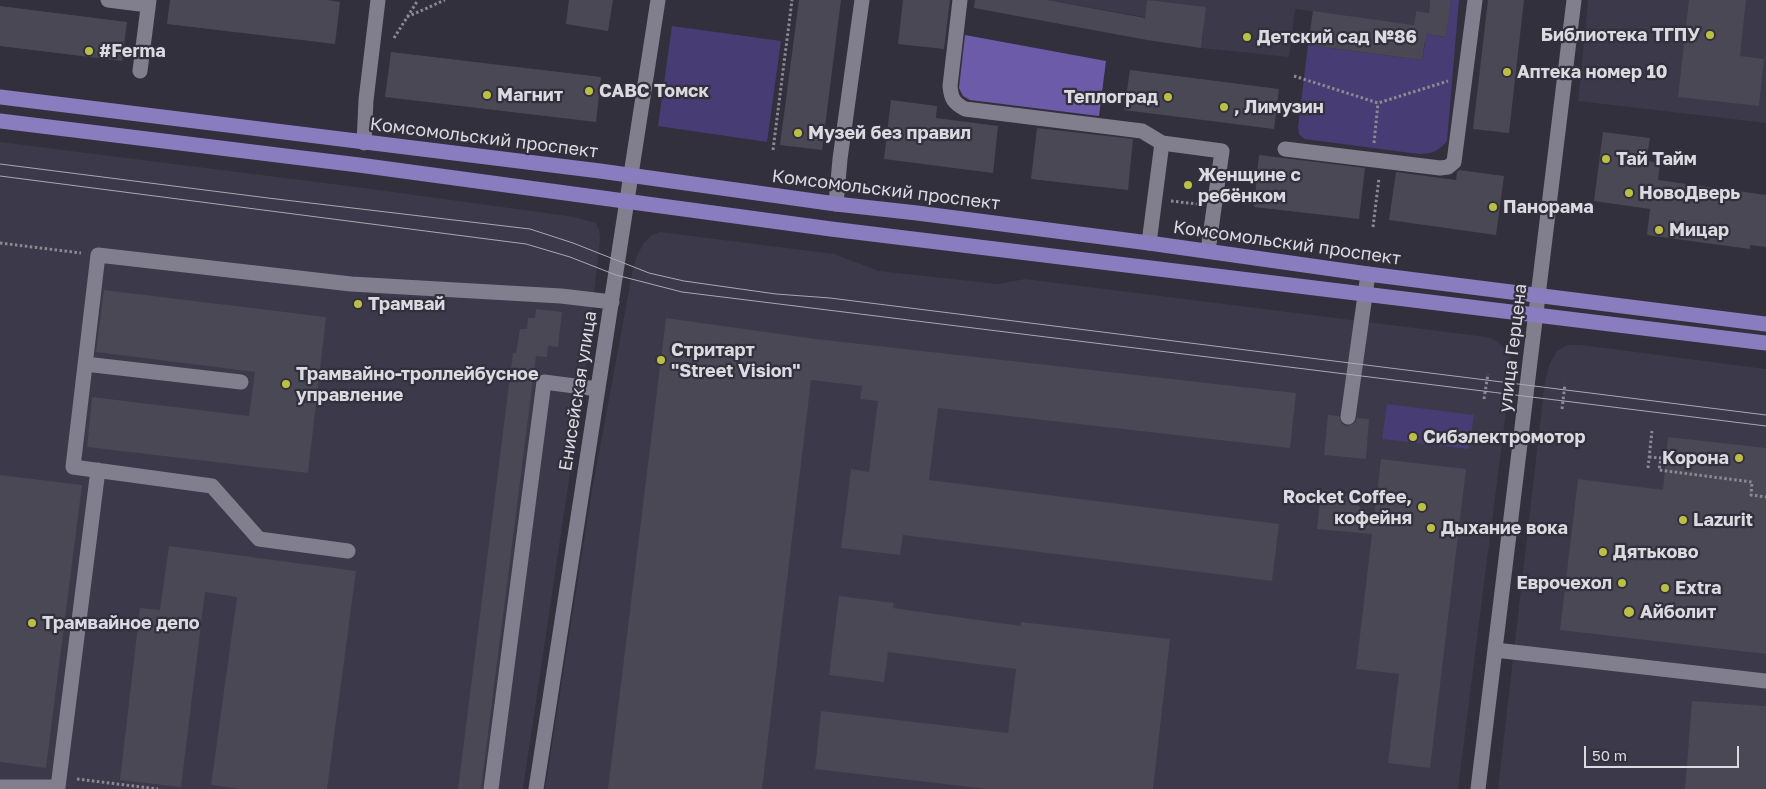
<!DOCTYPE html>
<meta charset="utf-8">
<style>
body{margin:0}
#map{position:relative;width:1766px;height:789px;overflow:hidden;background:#32303c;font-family:"Golos Text",sans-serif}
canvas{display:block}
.scale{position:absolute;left:1584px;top:746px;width:155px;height:22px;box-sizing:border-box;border:2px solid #dbdae1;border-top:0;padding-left:6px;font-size:15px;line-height:18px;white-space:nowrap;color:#dbdae1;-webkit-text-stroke:4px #32303c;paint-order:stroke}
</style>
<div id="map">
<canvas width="1766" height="789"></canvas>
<div class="scale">50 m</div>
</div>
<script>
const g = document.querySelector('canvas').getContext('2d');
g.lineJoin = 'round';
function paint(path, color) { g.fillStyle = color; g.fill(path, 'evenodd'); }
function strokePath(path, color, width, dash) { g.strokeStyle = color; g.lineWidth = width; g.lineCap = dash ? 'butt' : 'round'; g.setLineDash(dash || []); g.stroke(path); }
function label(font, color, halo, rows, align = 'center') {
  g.font = font + ' "Golos Text",sans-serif'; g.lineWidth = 4.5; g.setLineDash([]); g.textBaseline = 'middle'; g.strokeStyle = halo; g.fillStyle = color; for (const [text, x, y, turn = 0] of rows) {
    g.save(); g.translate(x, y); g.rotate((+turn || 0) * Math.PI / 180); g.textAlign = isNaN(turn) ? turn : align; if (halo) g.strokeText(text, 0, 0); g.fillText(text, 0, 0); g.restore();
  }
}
paint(new Path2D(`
 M1047,0H1430L1429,13L1416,11L1414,25L1295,9L1289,57L1201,48L1204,26L1150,18Z
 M1588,0H1766V123L1578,101Z
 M0,142L357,187L575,217L596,223L599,229L600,239L586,365L523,789H0Z
 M660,232L834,254L879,271L998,284L1025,279L1487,337L1497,341L1506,350L1511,359V371L1458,789H545L591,496L632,274L636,258L643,244L652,235Z
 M1567,345H1582L1766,369V789H1498L1545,381L1550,363L1557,351Z`), '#3b394a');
paint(new Path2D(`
 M1451,0H1459L1447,141C1439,151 1432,154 1419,154L1304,139L1299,134L1298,127L1308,45L1422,60L1425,43L1412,41L1426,34L1445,37Z
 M672,26L781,41L767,142L658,126Z
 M1387,404L1474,415L1469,449L1382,439Z`), '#473c73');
paint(new Path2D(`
 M965,35L1106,61L1099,116L970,100L963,96L959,88Z`), '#6b5ba8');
paint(new Path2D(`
 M170,0H327L340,2L335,44L167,24Z
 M569,0H613L608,31L566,24Z
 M799,0H841L822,150L780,145Z
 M903,0H950L944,49L898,44Z
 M975,0H1047L1145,18L1147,0L1206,7L1201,48L1147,40L974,8Z
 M1430,0H1451L1446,37L1426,34L1422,60L1308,45L1313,11L1414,25L1416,11L1429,13Z
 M1488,0H1524L1509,133L1473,129Z
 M1689,0H1746L1740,56L1764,59L1759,106L1678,97Z
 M0,6L127,22L122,61L0,46Z
 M391,52L601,77L596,122L385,97Z
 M1130,70L1279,89L1274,129L1124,110Z
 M891,100L937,106L936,118L998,126L993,173L884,159Z
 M1037,128L1133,139L1128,190L1031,179Z
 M1603,132L1650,138L1646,161L1660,163L1658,180L1766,195V247L1750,245V249L1647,235L1650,209L1594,201Z
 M1259,155L1365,168L1359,219L1254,207Z
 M1459,170L1504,176L1496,235L1389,220L1396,172L1456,180L1457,172Z
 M104,290L326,317L308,473L87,447L92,397L249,416L255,372L96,352Z
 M536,309L562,312L558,347L548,346L547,357L536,356L481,789H458L513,353H516L520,329H527L528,318H535Z
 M666,318L816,339L1296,393L1290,448L938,408L929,480L1279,524L1272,581L903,535L900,555L841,548L851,469L869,472L878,401L860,399L862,386L811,380L762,789H608Z
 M1328,415L1339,416L1342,424L1347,426L1355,423L1357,418L1369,419L1366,459L1324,455Z
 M1668,437L1766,448V654L1560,630L1578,479L1663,490Z
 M1381,459L1466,469L1430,768L1388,763L1399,674L1356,669L1372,534L1317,529L1321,490L1342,492L1374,519Z
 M0,475L82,485L46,768L0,762Z
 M169,546L356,571L327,789H239L211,785L237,597L205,592L181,787L120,780L140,608L160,610Z
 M839,596L894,603L893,608L1021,626V622L1170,639L1153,789H987L815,769L821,711L1008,733L1016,669L888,652L884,682L829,675Z
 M1692,701L1766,706V789H1685Z`), '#494854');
strokePath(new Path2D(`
 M407,17L445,0
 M394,38L418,0
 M1294,76L1378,103L1448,81
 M1374,143L1378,103
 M773,150L792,0
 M1171,201L1197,204
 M1373,227L1379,178
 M0,243L81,253
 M1484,399L1488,374
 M1562,409L1565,384
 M1649,457L1661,458L1659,470L1752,482L1751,495L1766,497
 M1648,468L1652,431
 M77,779L158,789`), '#8b8a93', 3, [2.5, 2.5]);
strokePath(new Path2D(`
 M108,0L148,5
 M960,0L950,86C951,99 954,103 965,109L1142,131L1162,143
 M140,71L149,0
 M364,143L366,100L378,0
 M1285,149L1440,168L1448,167L1454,162L1475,0
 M836,204L840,159L862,0
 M1149,243L1162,143L1222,151L1208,251
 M85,364L241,382
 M1348,417L1368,274
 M348,551L259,539L212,486L73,467L98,255L351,284L561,296L612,302
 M1495,650L1766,681
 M0,787H58L98,470
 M491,789L544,382L598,389
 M536,789C575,526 619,263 658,0
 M1478,789L1574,0`), '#817f8d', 15);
strokePath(new Path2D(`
 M0,97L600,171L836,204L917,213L1149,243L1368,274L1766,324
 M0,121L359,165L831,229L1766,343`), '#8a7dbf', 15);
strokePath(new Path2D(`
 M0,164L268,198L530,229L573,243L649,273L684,281L776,294L830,298L1766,415
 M0,176L526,244L570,257L616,275L682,292L1766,426`), '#aba9b2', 1);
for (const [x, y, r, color] of [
 [1710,35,5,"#bbc044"],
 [1247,37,5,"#bbc044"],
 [89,51,5,"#bbc044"],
 [1507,72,5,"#bbc044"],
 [589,91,5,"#bbc044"],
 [487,95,5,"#bbc044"],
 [1168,97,5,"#bbc044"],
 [1224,107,5,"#bbc044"],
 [798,133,5,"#bbc044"],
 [1606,159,5,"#bbc044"],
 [1188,185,5,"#bbc044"],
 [1629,193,5,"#bbc044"],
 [1493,207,5,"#bbc044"],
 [1659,230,5,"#bbc044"],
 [358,304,5,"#bbc044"],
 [661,360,5,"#bbc044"],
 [286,384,5,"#bbc044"],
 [1413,437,5,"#bbc044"],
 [1739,458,5,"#bbc044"],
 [1422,507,5,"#bbc044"],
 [1683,520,5,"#bbc044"],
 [1431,528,5,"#bbc044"],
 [1603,552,5,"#bbc044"],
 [1622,583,5,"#bbc044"],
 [1665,588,5,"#bbc044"],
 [1629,612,6,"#bbc044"],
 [32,623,5,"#bbc044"]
]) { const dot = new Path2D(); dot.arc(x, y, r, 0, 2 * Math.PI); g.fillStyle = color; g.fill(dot); strokePath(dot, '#32303c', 2); }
label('bold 18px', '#dbdae1', '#32303c', [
 ["Библиотека ТГПУ",1700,35,"right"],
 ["Детский сад №86",1257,37],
 ["#Ferma",99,51],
 ["Аптека номер 10",1517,72],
 ["САВС Томск",599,91],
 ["Магнит",497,95],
 ["Теплоград",1158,97,"right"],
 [", Лимузин",1234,107],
 ["Музей без правил",808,133],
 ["Тай Тайм",1616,159],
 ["Женщине с",1198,175],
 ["ребёнком",1198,196],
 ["НовоДверь",1639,193],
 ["Панорама",1503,207],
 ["Мицар",1669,230],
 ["Трамвай",368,304],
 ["Стритарт",671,350],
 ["\"Street Vision\"",671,371],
 ["Трамвайно-троллейбусное",296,374],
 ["управление",296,395],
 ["Сибэлектромотор",1423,437],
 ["Корона",1729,458,"right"],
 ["Rocket Coffee,",1412,497,"right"],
 ["кофейня",1412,518,"right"],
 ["Lazurit",1693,520],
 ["Дыхание вока",1441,528],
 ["Дятьково",1613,552],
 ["Еврочехол",1612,583,"right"],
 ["Extra",1675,588],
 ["Айболит",1640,612],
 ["Трамвайное депо",42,623]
], 'left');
label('18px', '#dbdae1', '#32303c', [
 ["Комсомольский проспект",484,138,7],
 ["Комсомольский проспект",886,190,7],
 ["Комсомольский проспект",1287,243,8],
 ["улица Герцена",1513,348,-83],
 ["Енисейская улица",578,391,-81]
]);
</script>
